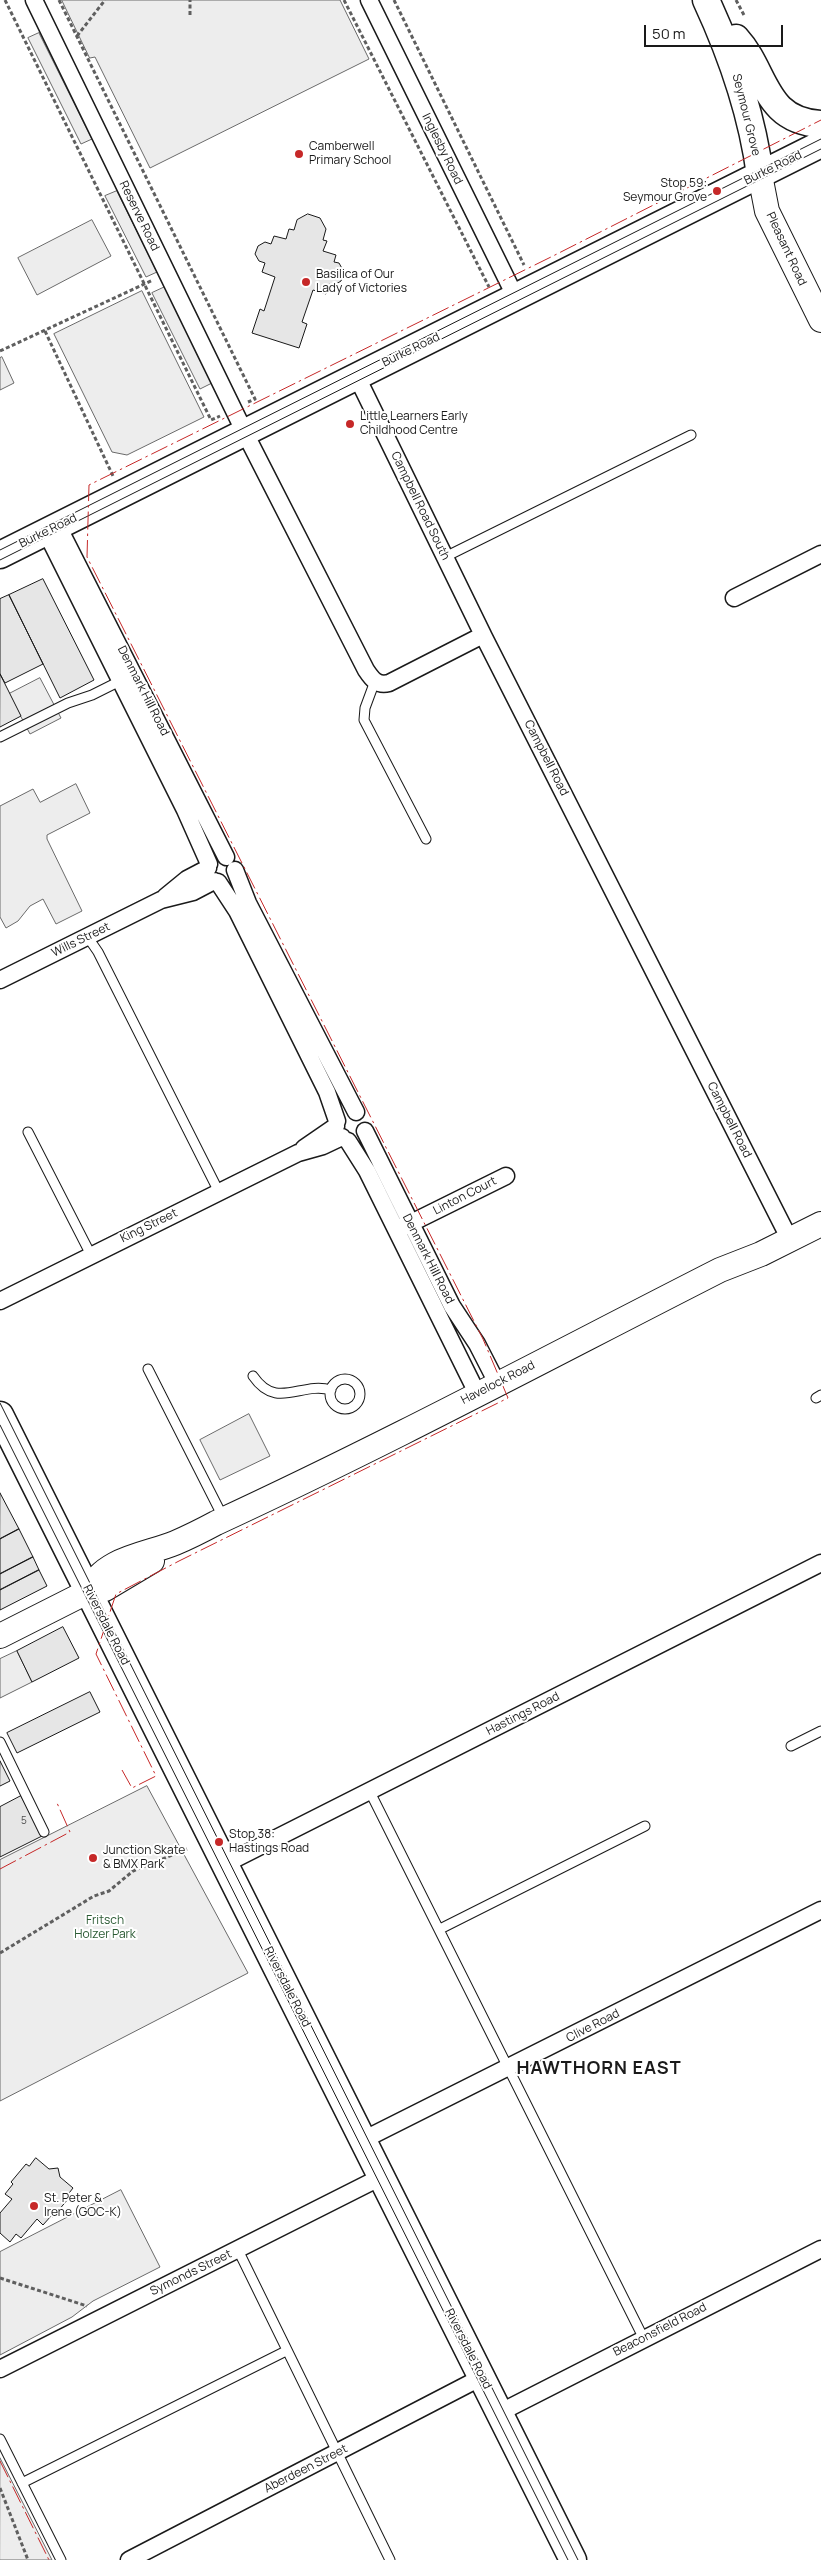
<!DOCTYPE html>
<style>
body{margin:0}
#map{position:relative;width:821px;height:2560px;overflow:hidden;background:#fff;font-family:Manrope,sans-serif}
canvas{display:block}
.scale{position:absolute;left:644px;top:25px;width:139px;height:22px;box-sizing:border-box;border:2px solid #1a1a1a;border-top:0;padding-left:6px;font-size:15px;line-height:18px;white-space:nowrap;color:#1a1a1a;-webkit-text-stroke:4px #fff;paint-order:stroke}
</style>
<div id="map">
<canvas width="821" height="2560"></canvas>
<div class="scale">50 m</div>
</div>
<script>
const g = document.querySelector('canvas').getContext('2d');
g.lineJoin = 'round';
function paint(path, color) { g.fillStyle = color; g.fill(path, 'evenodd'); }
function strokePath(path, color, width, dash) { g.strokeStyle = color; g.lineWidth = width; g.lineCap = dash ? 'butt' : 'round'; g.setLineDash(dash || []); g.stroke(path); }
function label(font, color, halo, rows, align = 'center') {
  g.font = font + ' Manrope,sans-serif'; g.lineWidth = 4; g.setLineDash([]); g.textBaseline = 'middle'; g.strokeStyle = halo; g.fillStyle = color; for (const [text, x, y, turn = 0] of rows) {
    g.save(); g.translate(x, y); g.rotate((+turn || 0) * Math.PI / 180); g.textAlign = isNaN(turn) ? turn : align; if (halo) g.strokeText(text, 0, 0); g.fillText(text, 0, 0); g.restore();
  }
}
const built = new Path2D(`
 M62,0H340L369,59L150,168L95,57L90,58Z
 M39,33L92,139L81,144L28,38Z
 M117,191L157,272L146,277L105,196Z
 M92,220L111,256L37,295L18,258Z
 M165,287L212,383L200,389L152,293Z
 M142,291L204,417L127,455L112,452L54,334Z
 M2,357L14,383L0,390V358Z
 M40,678L61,718L30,734L9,694Z
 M76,784L90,813L47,835V839L82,911L56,924L43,899L30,906L18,921L6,928L0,917V806L33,789L40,802Z
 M249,1414L270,1456L220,1480L200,1440Z
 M17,1651L32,1682L0,1698V1659Z
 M147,1786L248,1973L0,2101V1860Z
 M121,2190L160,2267L93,2301L72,2317L0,2355V2252Z
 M0,2458L52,2560H0Z`);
paint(built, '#ededed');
strokePath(built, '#6a6a6a', 1);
const building = new Path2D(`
 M308,214L320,218L326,229L323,240L327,241L323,251L336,255L334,262L339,263L344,272L341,281L333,286L329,284L326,294L313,290L302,322L307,324L299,348L252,333L260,309L264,311L275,277L262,272L265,263L259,261L255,254L258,246L265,242L271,244L274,236L286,239L289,229L294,230L297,220Z
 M43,579L94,680L60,698L9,595Z
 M9,595L43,664L5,683L0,674V599Z
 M0,674L21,716L0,727Z
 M0,1493L19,1529L0,1539Z
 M19,1529L33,1557L0,1574V1539Z
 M33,1557L39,1570L0,1590V1574Z
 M39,1570L47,1586L0,1610V1590Z
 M63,1627L79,1658L32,1682L17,1651Z
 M90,1692L100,1712L17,1753L7,1733Z
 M0,1761L10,1781L0,1786Z
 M21,1796L42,1836L0,1857V1807Z
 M36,2158L49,2169L58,2168L60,2177L73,2188L66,2197L68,2199L53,2217L51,2216L43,2225L37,2219L21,2238L16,2234L10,2242L0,2233V2213L12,2199L5,2194L13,2184L11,2182L26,2164L29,2166Z`);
paint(building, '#e6e6e6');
strokePath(building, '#1a1a1a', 1);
const lane = new Path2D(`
 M445,557L691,435
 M375,681L365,708L364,720L426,839
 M0,737L68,703L92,695L124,679
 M87,936L98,952L219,1192
 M28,1132L91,1255
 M148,1369L224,1519
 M253,1376C277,1411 301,1381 331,1390
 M330 1394a15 15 0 1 1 30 0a15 15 0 1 1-30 0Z
 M816,1398L821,1395
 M0,1742L44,1832
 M791,1746L821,1731
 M370,1792L644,2339
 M440,1929L645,1826
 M238,2250L390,2560
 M0,2439L61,2560
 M22,2483L286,2351`);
const street = new Path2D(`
 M34,0L245,433L366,670C372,679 377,686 389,683L483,635L790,1240
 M369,0L516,298
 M357,377L483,635
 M58,526L226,857
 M46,532L185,810L209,864
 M734,598L821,554
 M235,870L248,903L356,1112
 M218,882L237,911L327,1092L337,1121
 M165,897L187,879L208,868
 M0,980L161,900L193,892L214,881
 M365,1131L452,1306L477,1344L497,1383
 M348,1141L367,1171L477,1393
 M304,1148L336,1126
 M401,1228L506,1176
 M0,1301L298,1153L323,1146L342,1137
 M225,1864L821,1563
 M363,2140L821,1910
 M0,2369L381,2177
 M499,2413L821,2249
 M129,2560L482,2377`);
const secondary = new Path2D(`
 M760,175L767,211L821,320
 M89,1591C103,1558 146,1555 175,1543C189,1537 203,1530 216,1523C387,1444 553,1355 720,1270L761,1254L821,1224
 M0,1636L89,1591L105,1589L152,1561`);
const primary = new Path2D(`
 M706,0C732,56 752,114 760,175
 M736,38C767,72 763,121 821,124
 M0,555L821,144
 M0,1415L573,2560`);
strokePath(lane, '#1a1a1a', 11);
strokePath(street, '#1a1a1a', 19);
strokePath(secondary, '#1a1a1a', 26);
strokePath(primary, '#1a1a1a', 29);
strokePath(new Path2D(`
 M5,0L211,420L220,416
 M59,0L255,399L248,402
 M344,0L489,287
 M394,0L524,265
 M736,0L745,17
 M190,15V0
 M77,36L105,0
 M45,331L113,476
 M0,351L153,280
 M0,1953L94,1896L109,1891L133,1871L187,1849
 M0,2278L87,2306
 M0,2488L28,2560`), '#5f5f5f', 3, [4, 2.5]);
strokePath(lane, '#fff', 9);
strokePath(street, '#fff', 16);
strokePath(secondary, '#fff', 24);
strokePath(primary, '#fff', 26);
strokePath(new Path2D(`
 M0,550L821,139
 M0,560L821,149
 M0,1403L578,2560
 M0,1425L568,2560`), '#1a1a1a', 1);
strokePath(new Path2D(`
 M122,1770L132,1788L156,1776L96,1654L116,1594L179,1561L508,1398L483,1339L87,557L89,485L553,256L821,120
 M0,1869L70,1832L57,1803
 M0,2461L49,2560`), '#c62828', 1, [18, 4, 2.5, 4]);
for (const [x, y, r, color] of [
 [299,154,5,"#c62828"],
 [717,191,5,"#c62828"],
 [306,282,5,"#c62828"],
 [350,424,5,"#c62828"],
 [219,1842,5,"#c62828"],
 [93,1858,5,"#c62828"],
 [34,2206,5,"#c62828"]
]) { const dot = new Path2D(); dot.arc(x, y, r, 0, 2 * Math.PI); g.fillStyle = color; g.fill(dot); strokePath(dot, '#fff', 2); }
label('10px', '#4d4d4d', null, [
 ["5",24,1821]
]);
label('12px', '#1a1a1a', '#fff', [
 ["Seymour Grove",746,115,76],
 ["Inglesby Road",442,149,64],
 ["Burke Road",773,168,-26],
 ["Reserve Road",139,216,64],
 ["Pleasant Road",786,249,65],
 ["Burke Road",411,350,-26],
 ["Campbell Road South",420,506,64],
 ["Burke Road",48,531,-26],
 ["Denmark Hill Road",143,691,63],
 ["Campbell Road",546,758,63],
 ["Wills Street",81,940,-26],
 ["Campbell Road",729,1120,63],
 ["Linton Court",465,1196,-27],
 ["King Street",149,1226,-26],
 ["Denmark Hill Road",428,1259,63],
 ["Havelock Road",498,1383,-27],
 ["Riversdale Road",106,1625,63],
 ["Hastings Road",523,1714,-27],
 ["Riversdale Road",287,1987,63],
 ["Clive Road",593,2026,-27],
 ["Symonds Street",191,2273,-26],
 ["Beaconsfield Road",660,2330,-27],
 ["Riversdale Road",468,2349,63],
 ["Aberdeen Street",306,2469,-27]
]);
label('12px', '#1a1a1a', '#fff', [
 ["Camberwell",309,147],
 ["Primary School",309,161],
 ["Stop 59:",707,184,"right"],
 ["Seymour Grove",707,198,"right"],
 ["Basilica of Our",316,275],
 ["Lady of Victories",316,289],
 ["Little Learners Early",360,417],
 ["Childhood Centre",360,431],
 ["Stop 38:",229,1835],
 ["Hastings Road",229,1849],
 ["Junction Skate",103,1851],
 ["& BMX Park",103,1865],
 ["St. Peter &",44,2199],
 ["Irene (GOC-K)",44,2213]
], 'left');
label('12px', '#2b5a34', '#fff', [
 ["Fritsch",105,1921],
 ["Holzer Park",105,1935]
]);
g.letterSpacing = '1px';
label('bold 18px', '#1a1a1a', '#fff', [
 ["HAWTHORN EAST",599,2069]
]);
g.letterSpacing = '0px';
</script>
